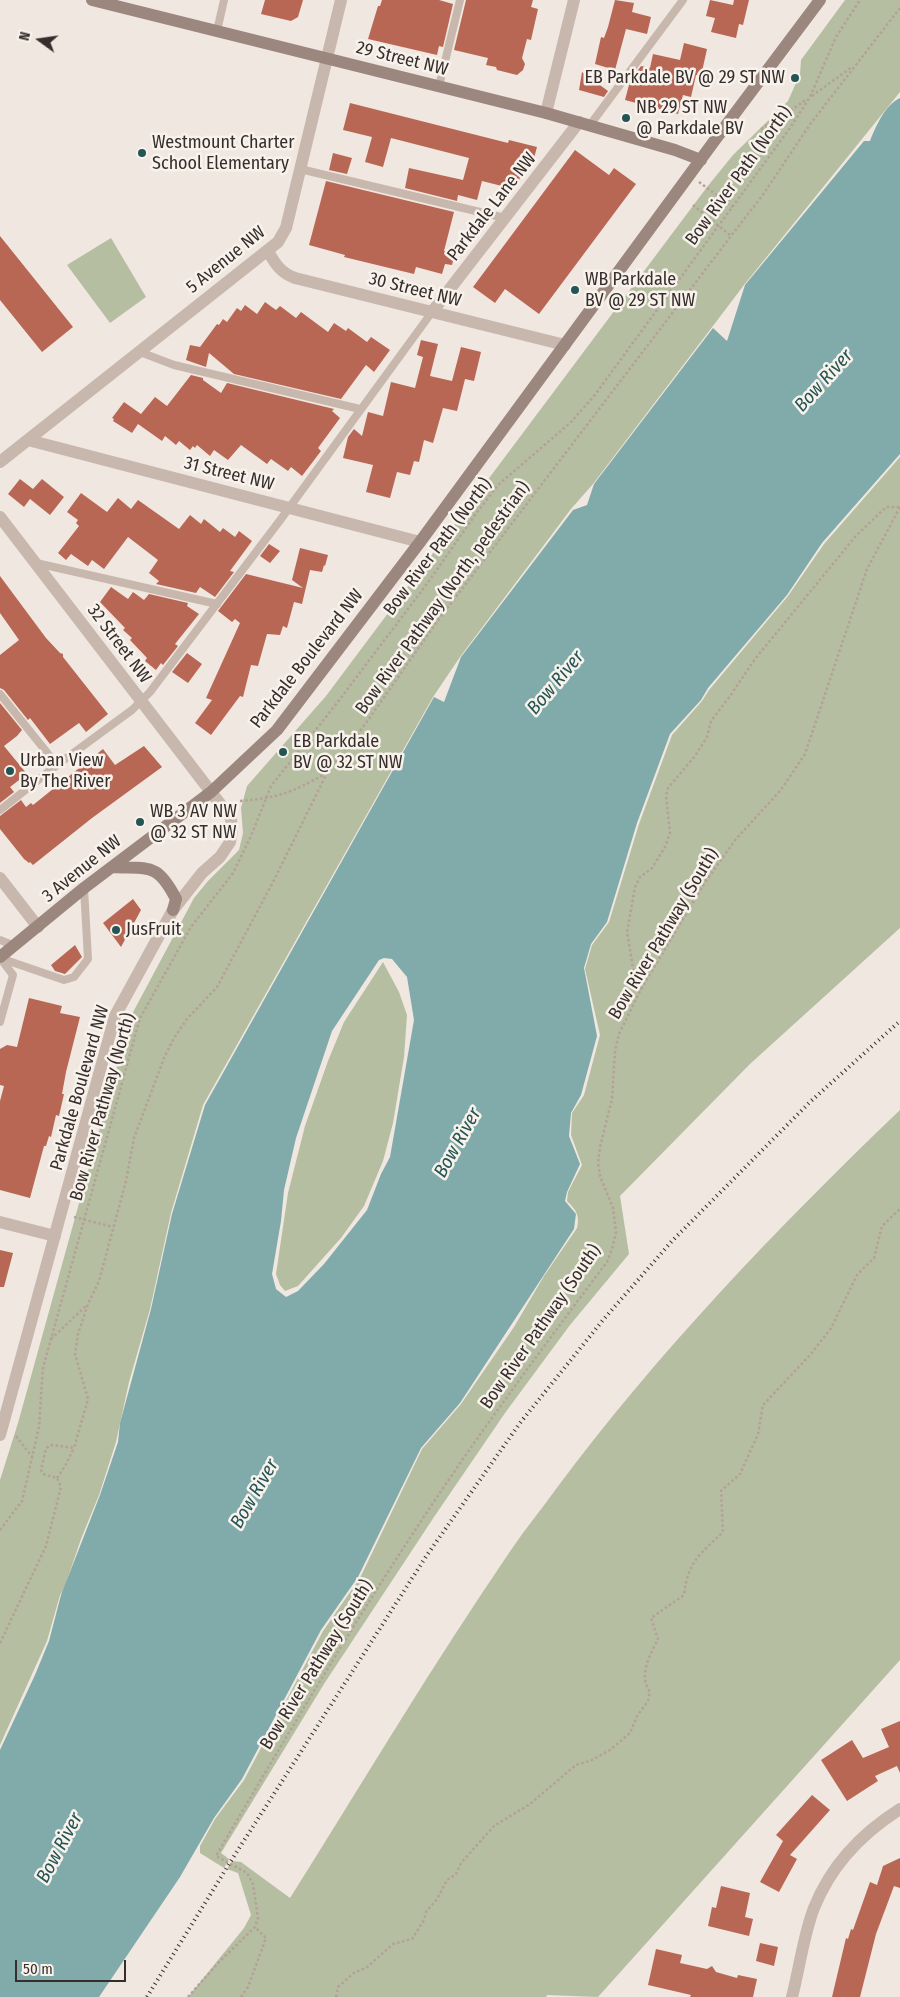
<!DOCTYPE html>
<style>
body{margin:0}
#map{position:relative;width:900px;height:1997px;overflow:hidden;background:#f0e7e0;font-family:"Fira Sans Condensed",sans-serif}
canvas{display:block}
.north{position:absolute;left:15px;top:15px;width:50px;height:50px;-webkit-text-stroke:4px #f8f2ec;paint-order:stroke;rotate:284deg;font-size:14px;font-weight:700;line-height:20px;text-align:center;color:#372e2b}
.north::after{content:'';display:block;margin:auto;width:18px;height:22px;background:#372e2b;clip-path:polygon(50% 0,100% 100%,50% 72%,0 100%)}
.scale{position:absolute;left:15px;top:1960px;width:111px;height:22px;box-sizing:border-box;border:2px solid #372e2b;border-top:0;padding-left:6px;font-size:15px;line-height:18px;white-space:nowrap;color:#372e2b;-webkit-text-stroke:4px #f8f2ec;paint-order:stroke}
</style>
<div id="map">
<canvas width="900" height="1997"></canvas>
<div class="north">N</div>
<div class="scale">50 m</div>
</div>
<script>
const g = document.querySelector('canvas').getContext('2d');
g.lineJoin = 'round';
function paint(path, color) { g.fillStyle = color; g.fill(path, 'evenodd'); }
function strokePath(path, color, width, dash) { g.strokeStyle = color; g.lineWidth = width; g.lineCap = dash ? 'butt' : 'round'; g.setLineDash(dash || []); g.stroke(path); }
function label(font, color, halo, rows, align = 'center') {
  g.font = font + ' "Fira Sans Condensed",sans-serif'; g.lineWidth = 5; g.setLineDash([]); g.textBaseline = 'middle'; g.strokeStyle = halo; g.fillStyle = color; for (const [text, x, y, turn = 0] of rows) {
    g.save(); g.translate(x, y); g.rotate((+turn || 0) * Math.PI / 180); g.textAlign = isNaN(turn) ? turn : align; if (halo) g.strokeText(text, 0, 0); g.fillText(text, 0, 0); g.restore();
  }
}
paint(new Path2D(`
 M845,0H900V92L744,285L593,484L571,509L460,657L433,697L203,1105L171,1213L150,1309L129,1382L116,1442L99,1495L81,1539L64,1589L60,1595L47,1641L0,1745V1480L18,1423L131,1016L194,898L208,881L239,850L243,833L241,808L247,786L326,696L707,187L733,155L788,101L800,74L801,60Z
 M111,238L146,297L110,323L67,265Z
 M900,457V928L750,1064L620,1196L629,1254L570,1325L505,1413L434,1517L324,1684L221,1853L229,1859L224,1868L200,1853V1846L215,1819L244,1780L323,1631L360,1578L422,1449L461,1404L514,1327L544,1276L577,1228C580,1215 576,1210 567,1201L568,1192L582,1165L571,1135L572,1113L584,1095L600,1035L585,969L592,945L609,922L639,824L672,735L702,701L709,690L788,596L824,544Z
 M383,962L399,992L407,1015L404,1057L393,1123L383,1161L364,1206L341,1238L298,1286L285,1291L280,1285L276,1274L288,1193L305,1126L328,1061L344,1022Z
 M900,1110V1660L598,1997L547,1995L546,1997H188L244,1928L251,1915L238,1873L227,1869L232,1861L241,1862L290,1898C363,1782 433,1664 511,1550C525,1529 541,1510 556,1489C658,1352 776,1229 900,1110Z`), '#b6bea1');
paint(new Path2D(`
 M900,98V454L822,543L787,595L708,688L701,700L670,734L637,823L607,922L591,944L584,968L597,1036L581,1095L571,1113L569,1136L580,1164L567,1192L565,1201L576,1214L574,1229L460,1403L421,1448L358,1577L321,1630L242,1779L214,1818L180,1877L99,1997H0V1750L35,1675L49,1641L61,1595L100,1495L118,1442L120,1423L151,1309L172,1214L205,1105L434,697L444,702L461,657L573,510L587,505L594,484L713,328L727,341L745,285L864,141H870C876,126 885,105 900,98ZM384,958L392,959L407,977L414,1020L390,1157L381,1174L367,1210L324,1264L298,1291L286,1297L276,1289L272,1274L281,1221L284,1190L296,1138L332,1031L379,960Z`), '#81abaa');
paint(new Path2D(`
 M265,0H303L298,17L291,21L261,14Z
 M382,0H439L453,4L443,47L439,46L437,55L368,39L378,6H380Z
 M466,0H533L531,7L538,9L531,40L527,39L522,58L525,64L523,70L517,75L497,70L496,67L486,65L488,58L454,50Z
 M615,0L634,3L632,12L651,17L647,34L626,29L615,70L595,64L601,37L604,38L608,27Z
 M710,0L733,5L734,0H749L743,25L739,24L736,38L711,32L715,18L706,16Z
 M684,43L707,49L701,76L696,75L691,97L683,95L678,114L625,100L630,81L641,66L650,68L653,54L680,60Z
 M582,72L608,91L604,97L579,90Z
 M350,103L508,143L509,140L537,147L533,162H530L529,168L522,167L519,182L516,181L514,189L482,181L477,200L458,195L457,201L405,188L409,168L463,180L469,158L391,138L383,167L365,162L372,137L343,130Z
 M575,150L609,175L614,168L636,184L539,314L505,289L495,303L473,287Z
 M333,153L352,158L347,174L329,170Z
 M326,181L454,212L444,251L455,253L452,265L445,264L442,274L416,267L414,274L344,257L345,255L309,245Z
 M0,236L73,327L42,352L0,300Z
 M265,302L276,310L280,306L296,318L301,312L328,332L334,323L346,331L348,328L367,342L371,337L390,350L374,372L366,365L341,399L234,374L209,353L206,367L186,360L190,345L200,347L217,324L219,325L223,319L227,322L237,308L241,311L245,305L257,314Z
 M421,340L438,344L430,376L452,381L461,347L481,352L474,381L465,379L457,411L443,408L433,443L424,440L419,462L414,461L410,475L397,472L390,498L366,492L373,465L343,458L348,437L354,429L362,436L368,412L383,416L391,382L415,388L423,357L417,355Z
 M191,375L203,378V380L221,393L227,383L334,409L332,411L340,418L318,448L321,451L302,476L291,467L288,471L271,459L267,464L241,445L228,460L214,450L210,456L197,445L195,448L193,446L190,450L179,441L176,445L165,436L162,441L138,424L132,433L113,421L114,419L112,418L124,402L141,414L155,397L167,406Z
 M20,479L33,489L42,479L64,497L50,515L30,499L24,507L8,494Z
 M81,493L107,512L118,498L131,509L138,500L179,529L190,515L201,524L204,519L220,532L223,528L235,537L239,531L252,541L230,571L234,572L215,597L200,587L196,593L156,584L159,581L149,573L158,560L128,537L104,569L92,560L88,566L71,554L66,560L58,553L79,526L76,523L78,520L67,512Z
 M269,544L280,551L270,563L260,556Z
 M300,548L328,555L325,566L324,565L322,572L310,570L302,604L294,602L287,628L283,626L280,635L267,634L258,666L251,665L243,697L240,696L211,735L195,723L212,700L206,698L240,623L235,619L232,622L218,611L246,574L303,588L292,580Z
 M0,576L46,638L60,653L63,654V657L108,714L86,732L79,723L50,744L30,718L28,720L4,690L0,688V655L19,640L0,613Z
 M111,587L128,599L133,592L144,600L149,594L188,603L187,606L199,614L175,644L178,646L163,665L161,663L156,670L145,661L147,658L130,640L132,638L123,630L125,628L100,602Z
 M187,653L202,664L188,683L172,672Z
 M0,703L22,730L17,736L4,746L27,774L10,787L14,792L0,803Z
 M144,746L162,767L92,818L33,865L30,862L29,863L24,859L0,829V816L21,800L26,807L31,803L33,805L103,749L115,765Z
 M133,899L141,910L121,947L103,923Z
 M75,945L82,957L65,974L55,971L51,965Z
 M29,998L62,1006L60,1013L80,1017L66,1072L62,1094H64L59,1116L56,1115L51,1137L49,1136L46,1146H44L30,1198L0,1190V1101L4,1086L0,1085V1049L7,1045L17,1047Z
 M0,1250L13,1253L4,1287H0Z
 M900,1721V1773L897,1766L875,1776L878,1781L847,1801L821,1760L852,1740L863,1758L889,1747L881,1729Z
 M812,1795L830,1810L790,1855L797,1859L779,1892L760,1882L783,1841L776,1835Z
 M900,1858V1888L894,1886L876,1934L860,1997H832L846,1938L848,1939L851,1929L853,1930L870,1882L877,1885L883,1866Z
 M721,1886L750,1893L745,1917L753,1919L749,1936L708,1926L712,1907L716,1908Z
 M760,1943L778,1947L774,1966L756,1961Z
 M656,1949L682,1955L680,1963L707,1969L712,1966L716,1972L737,1978L738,1975L757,1979L753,1997H690L691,1995L648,1985Z`), '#b96755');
strokePath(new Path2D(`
 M812,96L852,67
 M761,129L776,121L807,99
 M699,182L733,207
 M693,205L731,236
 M240,801C279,798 292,792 325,774
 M640,990L634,974L627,932L635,887L640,877L652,868L665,847L670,833L666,796L668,788L695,756L707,737L711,721L730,696L755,659L855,537L886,507H900
 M74,1217L113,1227
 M51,1339L87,1305
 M16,1436L33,1458
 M57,1478L65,1466L74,1448
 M0,1530L22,1501L39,1427L43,1368L140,1018L191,927L233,873L251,836L271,786L337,703L429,581L475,515L498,485L570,423L594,396L790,128L810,97L836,37L860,0
 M0,1643L46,1546L61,1487L57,1478L43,1474L41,1470L46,1448L52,1445L74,1448L88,1399L75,1354L78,1334L88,1304L99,1281L126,1181L134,1138L164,1058L174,1038L187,1019L217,987L273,882L327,773L366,723L439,619L731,236L762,196L811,123L900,8
 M188,1997L220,1961L255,1927L258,1918L253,1884L247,1873L216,1856C300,1713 384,1571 479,1436C521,1377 564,1319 607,1262L612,1249L616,1232L613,1208L600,1176L598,1163L600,1147L612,1099L615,1051L619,1034L640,991L704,884L736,839L780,791L805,754L867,569L900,507
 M241,1997L248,1987L266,1938L255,1927
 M336,1997L338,1987L355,1972L366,1968L393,1944L412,1939L424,1920L426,1912L437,1899L447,1880L456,1874L461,1863L494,1826L530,1804L576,1765L592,1760L610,1750L630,1733L637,1716L648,1701L650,1692C638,1675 650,1655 658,1639L651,1618L684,1595C688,1561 700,1554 723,1532L721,1491L740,1474L758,1434L763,1405L811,1354L831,1328L857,1275L874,1258L882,1226L900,1209`), '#b3a197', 2.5, [2.5, 2.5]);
strokePath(new Path2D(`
 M217,31L224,0
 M439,86L460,0
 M590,125L683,0
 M300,169L505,218
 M140,352L174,365L360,409
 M36,563L217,604
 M0,694L57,765
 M0,810L57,765L132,710L150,692L281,519L432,312
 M0,940L15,946
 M0,958L64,980L74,977L88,959L84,888
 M0,958L13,975L0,1022`), '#c8b7ad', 8);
strokePath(new Path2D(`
 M546,113L574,0
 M268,251C275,264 281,273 295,278L565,345
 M432,312L579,122
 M28,440L420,542
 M0,462L278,242L286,228L341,0
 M0,517L231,818L232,830L230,842L220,857L202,873L173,910L115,1016L0,1435
 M0,878L38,927
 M0,1222L55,1236
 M792,1997C799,1970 804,1933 814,1908C831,1865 862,1833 900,1809`), '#c8b7ad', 12);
strokePath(new Path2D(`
 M92,0L546,113L675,150L701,160
 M112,867C149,869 157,862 176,899L173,910
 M0,957L84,888L211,792L277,730L420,542L715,140L820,0`), '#9b877e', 12);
strokePath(new Path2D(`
 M147,1997L229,1864L427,1555L520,1423L603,1320L672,1241L810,1102L900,1021`), '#372e2b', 4, [1, 4]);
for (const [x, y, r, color] of [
 [795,78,5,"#245454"],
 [626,118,5,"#245454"],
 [142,153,5,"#245454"],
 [575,290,5,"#245454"],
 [283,752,5,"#245454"],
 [10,771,5,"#245454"],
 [140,822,5,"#245454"],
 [116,930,5,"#245454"]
]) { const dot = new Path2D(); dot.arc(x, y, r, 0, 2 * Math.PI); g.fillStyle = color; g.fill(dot); strokePath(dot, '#f8f2ec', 2); }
label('18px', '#372e2b', '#f8f2ec', [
 ["29 Street NW",402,59,14],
 ["Bow River Path (North)",739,176,-54],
 ["Parkdale Lane NW",492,207,-52],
 ["5 Avenue NW",226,260,-39],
 ["30 Street NW",415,290,14],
 ["31 Street NW",229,474,14],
 ["Bow River Path (North)",438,547,-53],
 ["Bow River Pathway (North, pedestrian)",443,598,-54],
 ["32 Street NW",119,644,53],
 ["Parkdale Boulevard NW",307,659,-52],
 ["3 Avenue NW",82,869,-39],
 ["Bow River Pathway (South)",664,934,-59],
 ["Parkdale Boulevard NW",80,1088,-74],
 ["Bow River Pathway (North)",103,1107,-74],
 ["Bow River Pathway (South)",541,1327,-55],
 ["Bow River Pathway (South)",317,1665,-58]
]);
label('18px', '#372e2b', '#f8f2ec', [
 ["EB Parkdale BV @ 29 ST NW",785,78,"right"],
 ["NB 29 ST NW",636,108],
 ["@ Parkdale BV",636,129],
 ["Westmount Charter",152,143],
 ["School Elementary",152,164],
 ["WB Parkdale",585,280],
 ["BV @ 29 ST NW",585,301],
 ["EB Parkdale",293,742],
 ["BV @ 32 ST NW",293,763],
 ["Urban View",20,761],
 ["By The River",20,782],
 ["WB 3 AV NW",150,812],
 ["@ 32 ST NW",150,833],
 ["JusFruit",126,930]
], 'left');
label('italic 19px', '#245454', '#f8f2ec', [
 ["Bow River",824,381,-48],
 ["Bow River",556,683,-50],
 ["Bow River",458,1143,-61],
 ["Bow River",255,1494,-60],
 ["Bow River",60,1848,-62]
]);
</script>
